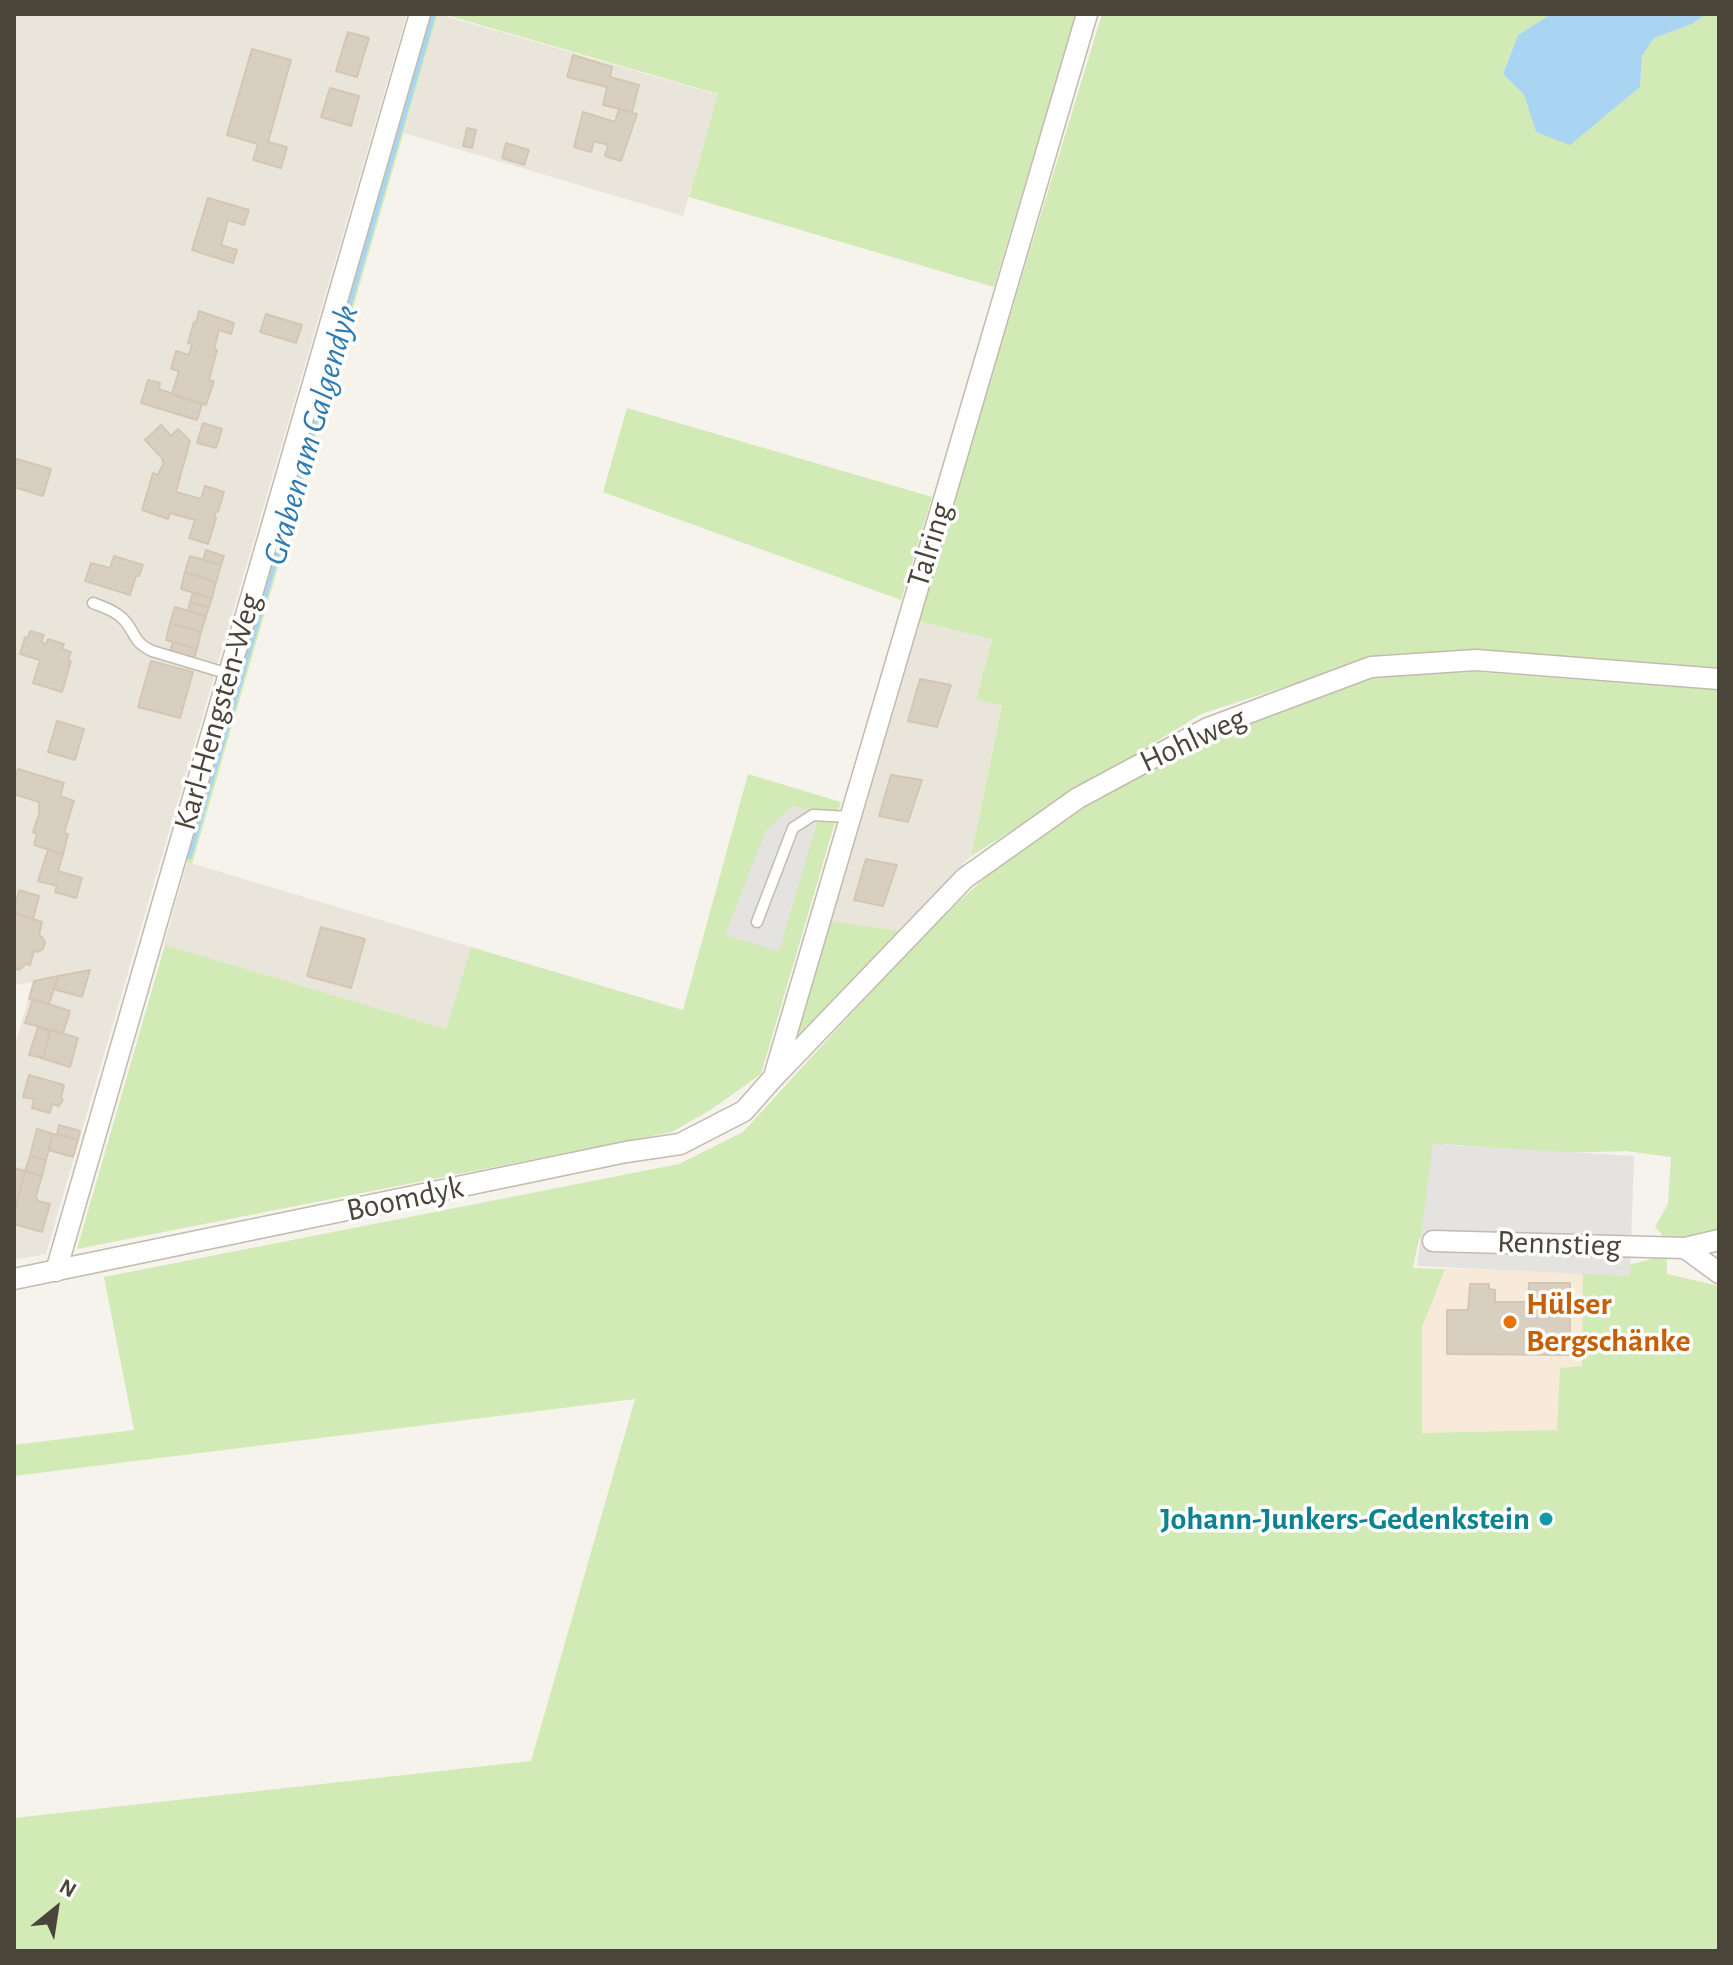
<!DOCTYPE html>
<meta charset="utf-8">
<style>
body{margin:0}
#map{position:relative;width:1733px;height:1965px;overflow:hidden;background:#f6f3ec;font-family:"Alegreya Sans",sans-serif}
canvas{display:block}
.frame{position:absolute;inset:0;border:16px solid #4b4439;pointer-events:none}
.north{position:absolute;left:16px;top:1869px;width:80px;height:80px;-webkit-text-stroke:6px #fff;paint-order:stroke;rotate:30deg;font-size:22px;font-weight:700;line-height:32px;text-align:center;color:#4b4439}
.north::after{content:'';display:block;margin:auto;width:28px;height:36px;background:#4b4439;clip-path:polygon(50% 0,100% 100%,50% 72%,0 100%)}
</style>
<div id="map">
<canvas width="1733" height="1965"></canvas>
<div class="frame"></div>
<div class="north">N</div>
</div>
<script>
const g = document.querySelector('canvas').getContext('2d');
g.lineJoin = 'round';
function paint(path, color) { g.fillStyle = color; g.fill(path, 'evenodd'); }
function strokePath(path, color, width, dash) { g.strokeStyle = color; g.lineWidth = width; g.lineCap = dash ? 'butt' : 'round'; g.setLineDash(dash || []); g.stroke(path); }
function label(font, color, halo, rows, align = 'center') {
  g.font = font + ' "Alegreya Sans",sans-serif'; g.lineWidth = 7; g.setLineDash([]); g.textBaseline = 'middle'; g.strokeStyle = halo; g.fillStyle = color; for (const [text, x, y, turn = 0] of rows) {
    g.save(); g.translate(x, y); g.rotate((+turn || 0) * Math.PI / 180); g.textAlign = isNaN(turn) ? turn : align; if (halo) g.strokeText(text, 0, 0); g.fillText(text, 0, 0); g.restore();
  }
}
paint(new Path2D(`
 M14,14H407L46,1254L14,1260V1049L33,982L14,985Z
 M438,14L719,95L683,216L404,133Z
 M917,621L992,639L976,700L1002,704L971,856L900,931L831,921Z
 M187,862L471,947L446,1029L164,945Z`), '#eae5da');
paint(new Path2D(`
 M1445,1269L1583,1270L1582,1366L1560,1369L1558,1430L1421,1433L1422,1327Z`), '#f7ead8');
paint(new Path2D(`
 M428,14H438L192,864L183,861Z
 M443,14H1076L994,287L689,197L718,94Z
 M1102,14H1551L1518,35L1503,74L1524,95L1536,132L1570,144L1640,87L1642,56L1654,38L1692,24L1706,14H1719V668L1499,651L1386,654L1201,714L971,856L1002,705L976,700L992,639L917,621Z
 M627,408L932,497L901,600L603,492Z
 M1477,672L1719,690V1232L1668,1241L1655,1227L1668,1204L1671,1157L1626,1151L1558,1153L1444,1144L1433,1226L1419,1239L1413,1268L1445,1269L1422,1327V1433L1557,1430L1560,1368L1582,1366L1583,1270L1605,1271L1667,1255V1274L1719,1286V1951H14V1818L531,1761L635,1399L14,1476V1445L134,1430L104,1277L679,1164L743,1132L924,934L990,873L1110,787L1278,708L1375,675Z
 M748,774L841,802L761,1074L712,1109L672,1132L77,1249L165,945L446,1029L471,947L683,1010Z
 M831,921L900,931L794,1047Z`), '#d2eab5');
paint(new Path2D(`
 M793,806L820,813L779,951L725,935L766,830Z
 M1433,1144L1634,1156L1630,1276L1417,1266Z`), '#e5e3e0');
paint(new Path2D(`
 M1551,14H1706L1692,24L1654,38L1642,56L1640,87L1570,145L1536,132L1524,95L1503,74L1518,35Z`), '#a9d4f2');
strokePath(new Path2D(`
 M189,856L433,14`), '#a9d4f2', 6);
const building = new Path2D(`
 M348,32L369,38L357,77L336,71Z
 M252,49L291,60L268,142L287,147L281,168L253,160L258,144L227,135Z
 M573,55L612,67L610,77L639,85L632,112L603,105L607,87L567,77Z
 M330,88L359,96L351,126L321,117Z
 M619,109L637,114L621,161L605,156L608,145L594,141L591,152L574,147L583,112L615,122Z
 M467,128L476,130L472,148L463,146Z
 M506,143L529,150L524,165L502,158Z
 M208,198L249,210L244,225L228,220L221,245L237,250L233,263L192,250Z
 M199,311L234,323L231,334L219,330L214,349L217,350L209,380L214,381L206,405L176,396L172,393L179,371L171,369L176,351L189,355L192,344L188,343L194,322L196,323Z
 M266,314L302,325L296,343L260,332Z
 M148,380L160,383L159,389L202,404L197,420L141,403Z
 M203,423L222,429L216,448L197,443Z
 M161,425L171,436L178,429L190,441L176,492L201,499L205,486L224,492L218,512L216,511L214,517L216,518L208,544L189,538L195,520L170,513L168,519L142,510L153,473L158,475L164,462L162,461L163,459L145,440Z
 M17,459L51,469L43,496L14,487V469Z
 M206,550L224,556L221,565L203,560Z
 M114,556L143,565L139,576H136L130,595L85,581L91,563L110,568Z
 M190,556L221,565L216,582L185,572Z
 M185,572L216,582L212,598L181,589Z
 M193,593L212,598L209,607L190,602Z
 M190,602L209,607L206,616L188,610Z
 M175,607L206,616L201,632L170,623Z
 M170,623L201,632L197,649L166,640Z
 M30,631L44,635L41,642L46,644L48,639L64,644L62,649L71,652L68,660L71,661L62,692L33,683L40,660L20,654L25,637L28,638Z
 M173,642L197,649L194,658L170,651Z
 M151,661L193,672L180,718L138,707Z
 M920,679L951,685L937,727L908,721Z
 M57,721L84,729L75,760L48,752Z
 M18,769L64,783L60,796L74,801L64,833L68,834L63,854L34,845L37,834L33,832L39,814V802L14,794V781Z
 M891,775L922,780L908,822L879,816Z
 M48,850L63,854L58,871L82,878L76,898L55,892L57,886L38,881Z
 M866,859L897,865L883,906L854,900Z
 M19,890L39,896L33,919L14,913Z
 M14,913L42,922L39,935L42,937L45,942L43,949L38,952L34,951L30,965L26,964L19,970L14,968Z
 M321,927L365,939L351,988L307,976Z
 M90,970L82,997L53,989L58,976Z
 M58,976L49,1004L29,999L34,981Z
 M33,999L70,1011L63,1033L25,1023Z
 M38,1027L50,1031L43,1058L29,1055Z
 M50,1030L78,1038L70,1067L41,1058H43Z
 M29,1075L64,1085L61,1098L63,1100L59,1106L52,1104L50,1113L32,1108L34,1099L23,1097Z
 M59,1125L80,1131L78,1140L57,1134Z
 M37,1129L53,1134L46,1160L30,1156Z
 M53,1134L78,1140L73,1157L48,1150Z
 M30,1156L46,1160L42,1176L25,1171Z
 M14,1168L25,1171L14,1214Z
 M25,1171L42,1176L36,1196L38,1201L50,1204L42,1232L14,1224V1214Z
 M1529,1283H1570V1303L1575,1309L1570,1315V1355L1447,1354V1310H1468L1470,1284H1489V1289L1495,1290V1302H1528Z`);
paint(building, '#d8cfc1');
strokePath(building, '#d3c7b4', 2);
const lane = new Path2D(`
 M93,603C103,607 114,610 122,618C136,631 131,641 152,651L229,674
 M757,922L793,828L813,815L850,817`);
const street = new Path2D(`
 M775,1073L1087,14
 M1433,1241L1685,1248L1719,1240
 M1685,1248L1719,1273
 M56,1271L420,14
 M14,1279L626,1152L680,1144L744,1111L774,1077L965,878L1078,798L1208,728L1371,667L1476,660L1719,679`);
strokePath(lane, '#c2bbae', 13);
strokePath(street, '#c2bbae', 23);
strokePath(lane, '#fff', 10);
strokePath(street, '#fff', 20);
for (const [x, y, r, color] of [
 [1510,1322,8,"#e8710a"],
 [1546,1519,8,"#0f9aa8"]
]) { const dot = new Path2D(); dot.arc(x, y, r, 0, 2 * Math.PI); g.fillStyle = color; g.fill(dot); strokePath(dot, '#fff', 3); }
label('32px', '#4b4439', '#fff', [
 ["Talring",930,545,-73],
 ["Karl-Hengsten-Weg",218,712,-74],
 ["Hohlweg",1193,740,-25],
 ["Boomdyk",405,1199,-12],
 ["Rennstieg",1559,1244,2]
]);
label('bold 32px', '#c56008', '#fff', [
 ["Hülser",1526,1304],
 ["Bergschänke",1526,1341]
], 'left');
label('bold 32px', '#0d838f', '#fff', [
 ["Johann-Junkers-Gedenkstein",1530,1519]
], 'right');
label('italic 34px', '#2e7ab2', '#fff', [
 ["Graben am Galgendyk",311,435,-74]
]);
</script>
